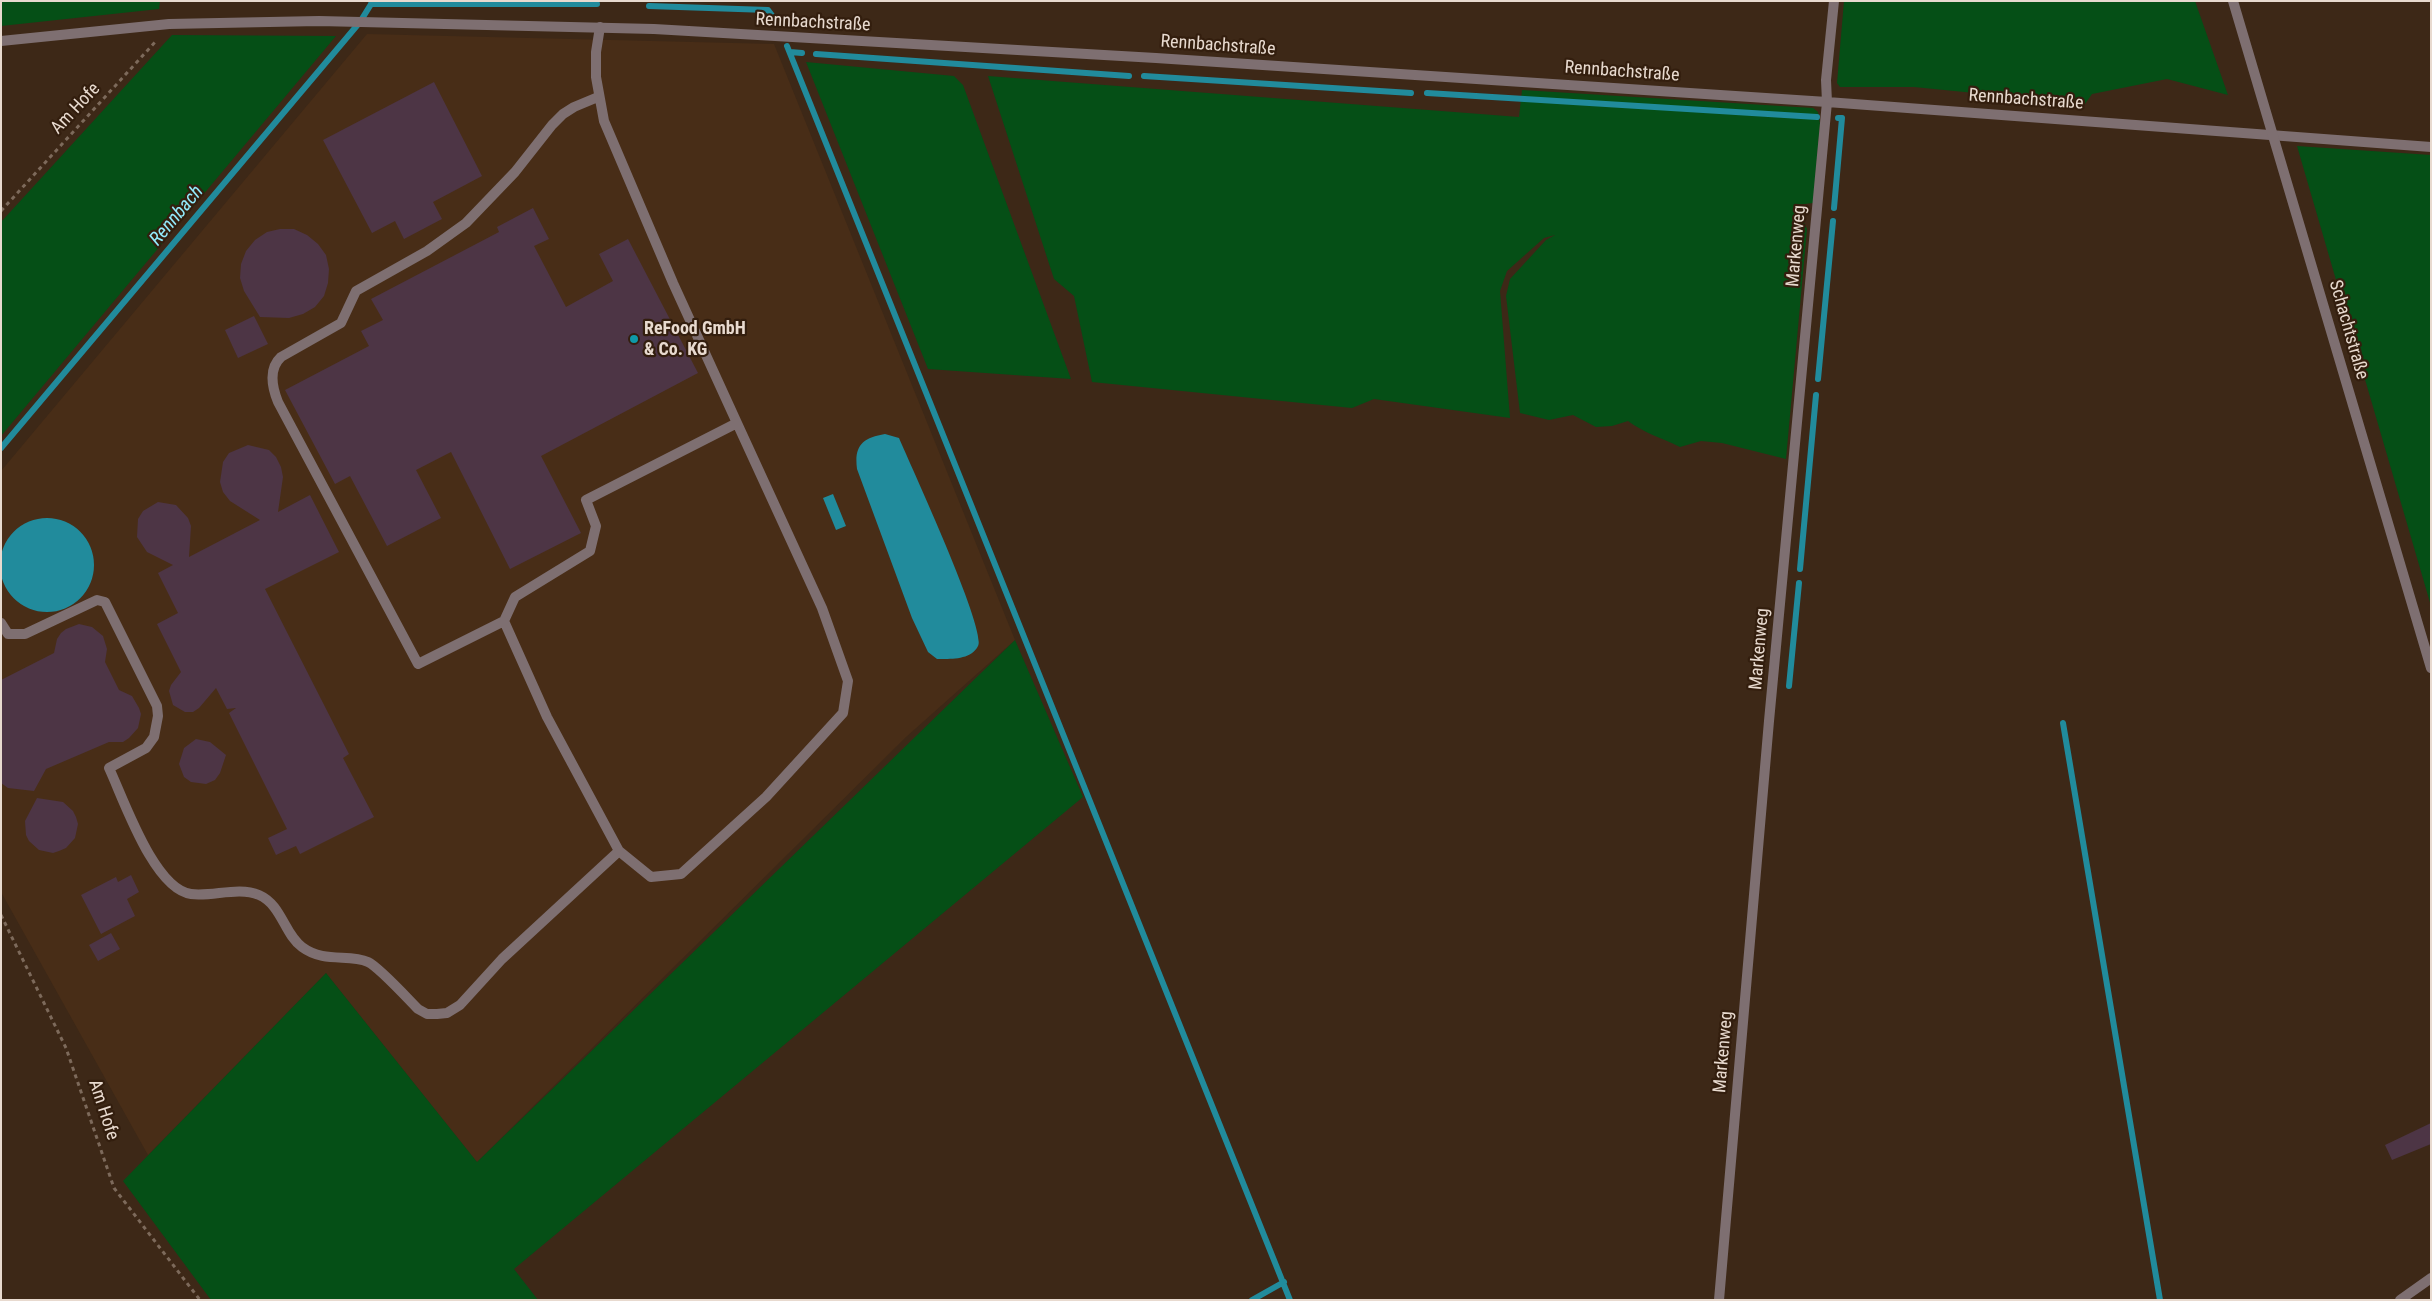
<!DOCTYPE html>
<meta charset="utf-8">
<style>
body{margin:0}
#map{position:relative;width:2432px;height:1301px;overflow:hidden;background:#3d2817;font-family:"Roboto Condensed",sans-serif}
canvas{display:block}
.frame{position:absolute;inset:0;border:2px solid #e8dacf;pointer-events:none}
</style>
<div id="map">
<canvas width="2432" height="1301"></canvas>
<div class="frame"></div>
</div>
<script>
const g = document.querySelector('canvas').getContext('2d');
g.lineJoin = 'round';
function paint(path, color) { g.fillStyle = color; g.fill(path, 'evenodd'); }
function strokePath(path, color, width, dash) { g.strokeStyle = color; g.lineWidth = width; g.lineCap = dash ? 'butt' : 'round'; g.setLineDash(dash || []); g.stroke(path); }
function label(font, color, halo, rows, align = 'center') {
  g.font = font + ' "Roboto Condensed",sans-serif'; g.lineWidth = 4.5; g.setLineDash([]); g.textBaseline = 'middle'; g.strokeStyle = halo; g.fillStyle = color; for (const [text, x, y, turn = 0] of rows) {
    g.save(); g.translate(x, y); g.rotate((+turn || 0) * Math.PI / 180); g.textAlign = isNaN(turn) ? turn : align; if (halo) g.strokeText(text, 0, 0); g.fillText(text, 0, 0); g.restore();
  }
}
paint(new Path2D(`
 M367,34L774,44L1015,640L906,737L477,1162L326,973L148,1155L1,892V471Z`), '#482d17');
paint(new Path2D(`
 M1,1H160L159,9L1,26Z
 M1844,1H2195L2228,95L2167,79L2092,94L2085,104L1914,87H1840L1837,83Z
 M172,35L336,36L1,436V222Z
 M806,62L954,76L963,85L1071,379L928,369Z
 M988,76L1519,117L1522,90L1813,108L1818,112L1820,124L1813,203L1796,205L1807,229L1786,459L1722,443L1701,441L1680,447C1662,438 1644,433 1628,421L1612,426L1596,427L1573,415L1549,420L1520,413L1506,296L1510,279L1546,240L1555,235L1544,238L1507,271L1500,291L1510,418L1374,399L1352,408L1092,382L1074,296L1054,279Z
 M2297,146L2431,155V606Z
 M1015,640L1083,797L514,1269L538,1300H211L123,1181L326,973L477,1162Z`), '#054f16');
paint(new Path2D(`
 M885,434L899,438C910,464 987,630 978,646C971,660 951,659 937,659L928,652L912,618L857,469C854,446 862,438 885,434Z
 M833,494L846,526L836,530L823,498Z
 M0 565a47 47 0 1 1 94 0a47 47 0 1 1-94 0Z`), '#218b9c');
strokePath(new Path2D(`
 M371,4H597
 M649,6L768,10L774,18
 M787,46L1290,1300
 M790,52L802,53
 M816,54L1129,76
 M1144,76L1411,93
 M1427,93L1817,117
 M1834,208L1842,118H1838
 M1818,379L1833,221
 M1,448L360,22L373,1
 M1800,569L1816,395
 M1789,686L1799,583
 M2063,723L2160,1300
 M1252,1300L1284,1282`), '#218b9c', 6);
paint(new Path2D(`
 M434,82L482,176L433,202L442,219L404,239L395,221L372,233L323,140Z
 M533,208L549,239L534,246L566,307L613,281L599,254L628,239L698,373L541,456L581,533L510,569L451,452L416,470L441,518L387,546L350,476L335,484L285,390L369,346L361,331L383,320L371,299L499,232L497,227Z
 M280,229H294L307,235L318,244L326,255L329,269L328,283L324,296L315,307L303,314L289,318L260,317L244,291L240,278L241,264L246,251L255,240L267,232Z
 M254,316L268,344L238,358L225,330Z
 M248,445L269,450L276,457L281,467L283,477L278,512L310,495L339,552L265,589L349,754L343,758L374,817L300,854L296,846L276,855L268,838L287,829L229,713L236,708L227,709L216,688L199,708L193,712H185L173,705L169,691L171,685L181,672L157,624L178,613L158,573L173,565L147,552L137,537L138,519L143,511L158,502L176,505L188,518L191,526L189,557L260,520L230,501L223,492L220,482L223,462L229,453Z
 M79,624L92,627L103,636L107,649L105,662L119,690L132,696L139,708L141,714L138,728L129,738L123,742H109L46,769L34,791L8,788L1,783V680L54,653L57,639L61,633L66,629Z
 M196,739L210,742L226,755L220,773L215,780L206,784L191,782L184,777L179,764L184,748Z
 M37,798L63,802L73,811L76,817L78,824L75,838L66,848L59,851L53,853L39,850L29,841L26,835L25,821Z
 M131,875L139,892L127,899L135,916L101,934L81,895L116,877L118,882Z
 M111,933L120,949L98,961L89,945Z
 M2431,1123V1144L2392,1160L2385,1145Z`), '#4d3545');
strokePath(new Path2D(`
 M1,211L157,40
 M1,915L66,1048L114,1188L200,1300`), '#7d6a5b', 3, [4, 4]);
strokePath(new Path2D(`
 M600,27L596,52V77L604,121L673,283L737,423L586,500L596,526L590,551L515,597L504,621L547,717L619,851L651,877L681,874L766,797L843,713L848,681L822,608L737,423
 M504,621L418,664L278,402C272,387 268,369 281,357L341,323L356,291L427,251L466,223L515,172L552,125L563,114L574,107L598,97
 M1,623L8,634H25L97,600L105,602L157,706L158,716L154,737L146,748L109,768C124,800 154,889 191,894C213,897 238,886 259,895C282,905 284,934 302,947C325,964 349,953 368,962C379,967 408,999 418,1009L427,1014H437L447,1013L460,1005L502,959L619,851`), '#7e6f71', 10);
strokePath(new Path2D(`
 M1,41L169,24L319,21L654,29L1156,58L1827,102L2431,147
 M1719,1300L1769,721L1827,102L1826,80L1834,1
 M2400,1300L2431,1278`), '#7e6f71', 10);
strokePath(new Path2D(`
 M2233,1L2431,668`), '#7e6f71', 10);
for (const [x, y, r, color] of [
 [634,339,5,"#0f9aa8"]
]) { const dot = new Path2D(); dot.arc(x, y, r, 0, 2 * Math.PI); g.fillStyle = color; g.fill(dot); strokePath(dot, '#331e0e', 2); }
label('18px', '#e8dacf', '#331e0e', [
 ["Rennbachstraße",813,23,3],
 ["Rennbachstraße",1218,46,4],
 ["Rennbachstraße",1622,72,4],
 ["Rennbachstraße",2026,100,4],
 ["Am Hofe",76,109,-47],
 ["Markenweg",1797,246,-85],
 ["Schachtstraße",2348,330,74],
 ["Markenweg",1760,649,-85],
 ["Markenweg",1724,1052,-85],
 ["Am Hofe",103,1110,72]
]);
label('bold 18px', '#e8dacf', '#331e0e', [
 ["ReFood GmbH",644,329],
 ["& Co. KG",644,350]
], 'left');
label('italic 19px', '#93ebfc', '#331e0e', [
 ["Rennbach",177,216,-50]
]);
</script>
